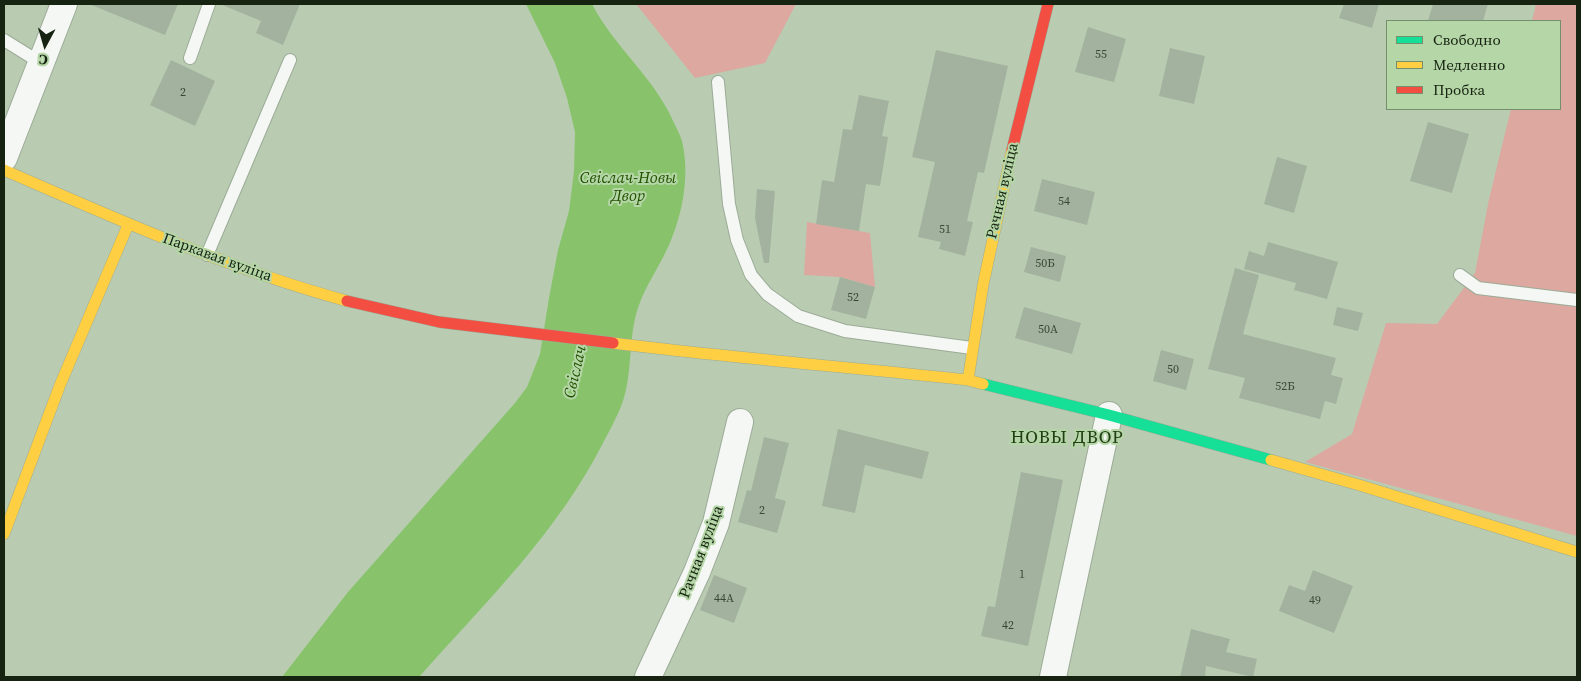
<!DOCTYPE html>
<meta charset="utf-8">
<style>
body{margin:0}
#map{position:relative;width:1581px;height:681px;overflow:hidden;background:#b9ccb2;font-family:"Source Serif 4",serif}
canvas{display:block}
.frame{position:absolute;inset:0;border:5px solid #162311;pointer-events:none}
.legend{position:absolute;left:1386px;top:20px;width:175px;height:90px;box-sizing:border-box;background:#b5d6a7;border:1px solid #758e6b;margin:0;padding:6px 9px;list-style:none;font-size:15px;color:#162311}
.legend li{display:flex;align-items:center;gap:10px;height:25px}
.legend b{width:25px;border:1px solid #758e6b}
.north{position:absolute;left:20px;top:20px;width:50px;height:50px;-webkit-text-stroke:4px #b5d6a7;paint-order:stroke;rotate:186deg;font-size:14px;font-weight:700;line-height:20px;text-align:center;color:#162311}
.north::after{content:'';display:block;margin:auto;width:18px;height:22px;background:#162311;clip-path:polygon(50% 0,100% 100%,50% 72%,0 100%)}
</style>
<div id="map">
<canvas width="1581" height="681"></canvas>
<div class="frame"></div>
<ul class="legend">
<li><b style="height:6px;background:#16e098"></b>Свободно</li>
<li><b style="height:6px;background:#ffcf43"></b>Медленно</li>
<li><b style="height:6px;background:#f24e42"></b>Пробка</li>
</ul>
<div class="north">С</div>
</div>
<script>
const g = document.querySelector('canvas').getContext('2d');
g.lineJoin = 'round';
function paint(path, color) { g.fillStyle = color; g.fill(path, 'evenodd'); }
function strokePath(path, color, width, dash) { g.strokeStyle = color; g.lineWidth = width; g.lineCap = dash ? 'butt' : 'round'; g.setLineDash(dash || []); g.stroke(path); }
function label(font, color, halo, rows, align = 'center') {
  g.font = font + ' "Source Serif 4",serif'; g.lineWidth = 4; g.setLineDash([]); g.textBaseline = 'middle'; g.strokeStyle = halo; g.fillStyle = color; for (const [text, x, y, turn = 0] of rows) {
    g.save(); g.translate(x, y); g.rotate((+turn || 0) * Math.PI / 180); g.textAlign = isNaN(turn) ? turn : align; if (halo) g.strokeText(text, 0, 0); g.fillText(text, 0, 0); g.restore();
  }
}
paint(new Path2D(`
 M636,4H796L765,63L695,78Z
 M1536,4H1577V536L1305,462L1352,434L1386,323L1437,324L1475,273L1489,199L1511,109H1560V21H1532Z
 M807,222L870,233L875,287L840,277L804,275Z`), '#dca8a0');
paint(new Path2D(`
 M526,4H592C614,47 655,78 674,123C677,129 680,135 682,141C690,175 683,213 669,245C660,266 645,286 638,308C628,338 633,370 623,401C618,415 610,430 603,443C558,532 485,603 419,677H282L348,592L515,403L527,387L540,354L549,298L558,250L569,211L574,171L575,132L567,98L555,63Z`), '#88c36c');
paint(new Path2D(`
 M89,4H178L165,35Z
 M220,4H300L283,45L256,33L261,21Z
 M1344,4H1379L1372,28L1339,18Z
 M1433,4H1488L1483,21H1428Z
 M1088,27L1126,39L1114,82L1075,72Z
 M1170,48L1205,56L1194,104L1159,96Z
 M936,50L1008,66L984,173L978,172L967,221L973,222L965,256L939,249L941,242L918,237L935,162L912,157Z
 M171,60L215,81L195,126L150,105Z
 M859,95L889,101L882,136L888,137L880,186L866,184L859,231L816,224L822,180L834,182L843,129L852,130Z
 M1428,122L1469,134L1452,193L1410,181Z
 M1277,157L1307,166L1294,213L1264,204Z
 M1042,179L1095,192L1087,225L1034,211Z
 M757,189L775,191L769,263H764L755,218Z
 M1268,242L1338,262L1327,299L1294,290L1296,283L1244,269L1249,251L1264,256Z
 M1031,247L1066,256L1060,282L1024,272Z
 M1235,268L1259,275L1243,334L1336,358L1331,375L1343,378L1336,404L1325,401L1320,419L1239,398L1245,378L1208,369Z
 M840,277L875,287L866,319L831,310Z
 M1024,307L1081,323L1072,354L1015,338Z
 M1337,307L1363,313L1358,331L1333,325Z
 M1161,350L1194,359L1186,390L1153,381Z
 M838,429L929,452L922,479L865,465L855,513L822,506Z
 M764,437L789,443L775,498L786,501L777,533L738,522L747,490L751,491Z
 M1021,472L1063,480L1028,646L981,636L988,606L995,607Z
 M1313,570L1353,586L1334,633L1279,611L1289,585L1305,591Z
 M714,575L747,588L734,623L700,610Z
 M1191,629L1230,639L1226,652L1257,659L1253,677L1206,666L1205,677H1180Z`), '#a3b29e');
const lane = new Path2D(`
 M4,40L41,63
 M190,58L209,4
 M718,82L729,204L737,240L751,275L767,294L798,316L845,331L972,348
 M207,255L290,60
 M1460,275L1478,288L1577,300`);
const street = new Path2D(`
 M4,158L64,4
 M648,677L697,572L716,523L740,422
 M1053,677L1109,415`);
const fast = new Path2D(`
 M983,384L1109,415L1271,460`);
const slow = new Path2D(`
 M4,170C116,219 229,269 347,301
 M613,343C731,358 850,367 968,380L983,384
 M968,380L983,285L1012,150
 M1271,460L1359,485L1577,552
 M4,534L60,385L128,225`);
const jam = new Path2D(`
 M1012,150L1048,4
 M347,301L439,322L613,343`);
strokePath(lane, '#9cab97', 14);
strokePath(street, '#9cab97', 28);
strokePath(fast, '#9cab97', 12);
strokePath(slow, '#9cab97', 12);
strokePath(jam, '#9cab97', 12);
strokePath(lane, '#f4f7f3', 12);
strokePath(street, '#f4f7f3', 26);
strokePath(fast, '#16e098', 11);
strokePath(slow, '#ffcf43', 11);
strokePath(jam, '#f24e42', 11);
label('12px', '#394734', null, [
 ["55",1101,55],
 ["2",183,93],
 ["54",1064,202],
 ["51",945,230],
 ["50Б",1045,264],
 ["52",853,298],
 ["50А",1048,330],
 ["50",1173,370],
 ["52Б",1285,387],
 ["2",762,511],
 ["1",1022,575],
 ["44А",724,599],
 ["49",1315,601],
 ["42",1008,626]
]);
label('15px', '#162311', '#b5d6a7', [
 ["Рачная вуліца",1003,191,-77],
 ["Паркавая вуліца",217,258,20],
 ["Рачная вуліца",702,552,-69]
]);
label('italic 16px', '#225200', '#b5d6a7', [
 ["Свіслач-Новы",628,179],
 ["Двор",628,197],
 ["Свіслач",576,372,-77]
]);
g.letterSpacing = '1px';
label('18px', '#233e15', '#b5d6a7', [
 ["НОВЫ ДВОР",1067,438]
]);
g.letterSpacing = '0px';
</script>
